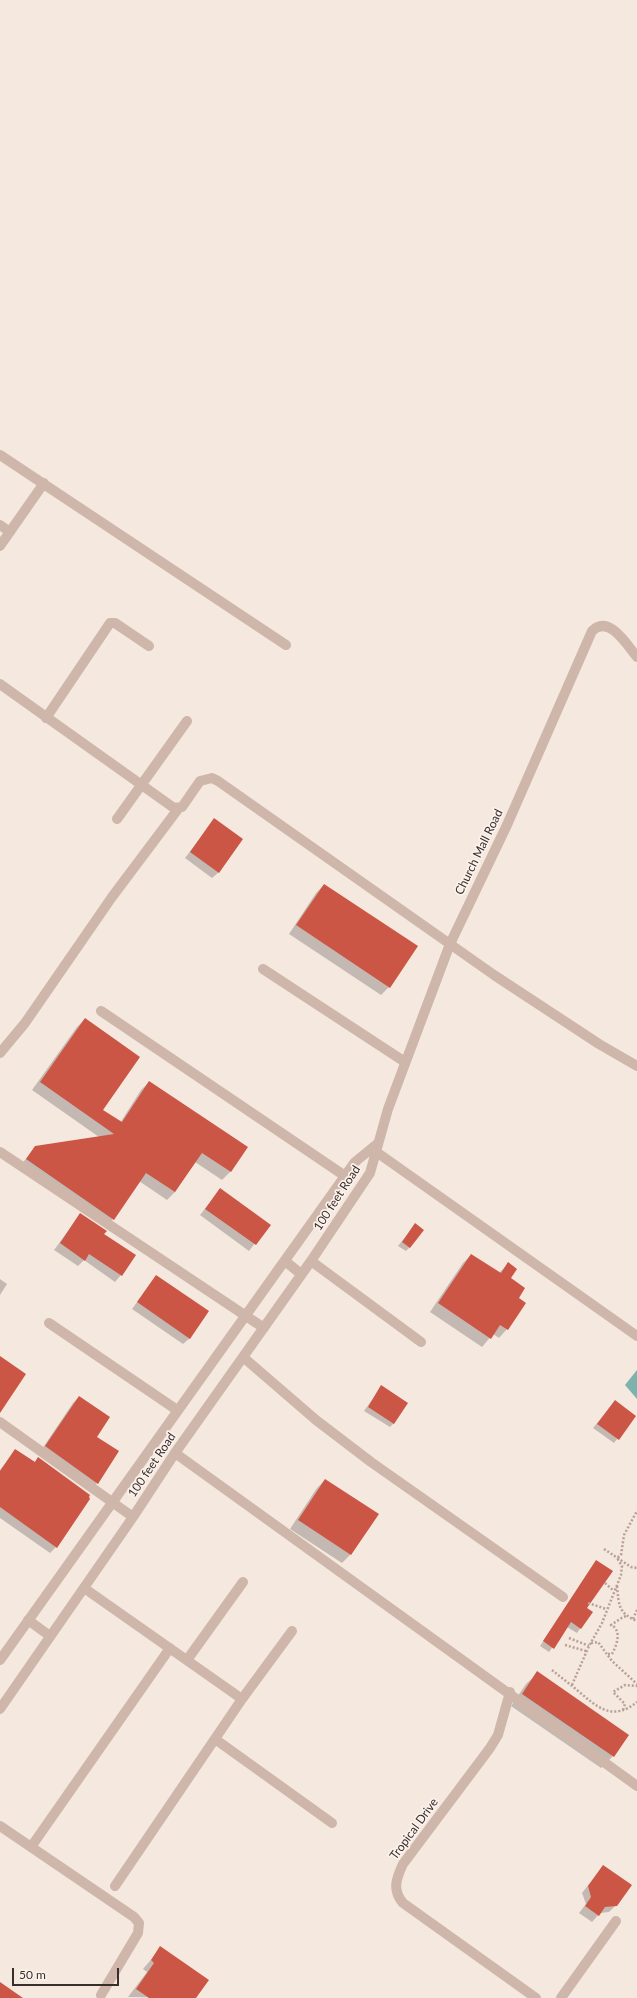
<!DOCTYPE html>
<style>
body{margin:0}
#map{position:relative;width:637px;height:1998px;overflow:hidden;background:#f4e8df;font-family:Lato,sans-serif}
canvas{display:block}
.scale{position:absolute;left:12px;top:1968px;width:107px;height:18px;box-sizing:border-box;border:2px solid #3a2d2a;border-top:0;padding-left:5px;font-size:12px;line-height:14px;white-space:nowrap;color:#3a2d2a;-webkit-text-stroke:3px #fbf2ec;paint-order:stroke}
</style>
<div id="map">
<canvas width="637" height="1998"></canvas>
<div class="scale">50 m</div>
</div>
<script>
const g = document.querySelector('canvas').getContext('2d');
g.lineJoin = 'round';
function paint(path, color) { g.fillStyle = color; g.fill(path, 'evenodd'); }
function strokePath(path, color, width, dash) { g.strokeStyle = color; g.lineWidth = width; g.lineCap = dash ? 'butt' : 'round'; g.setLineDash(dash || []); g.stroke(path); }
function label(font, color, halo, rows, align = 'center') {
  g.font = font + ' Lato,sans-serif'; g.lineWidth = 3.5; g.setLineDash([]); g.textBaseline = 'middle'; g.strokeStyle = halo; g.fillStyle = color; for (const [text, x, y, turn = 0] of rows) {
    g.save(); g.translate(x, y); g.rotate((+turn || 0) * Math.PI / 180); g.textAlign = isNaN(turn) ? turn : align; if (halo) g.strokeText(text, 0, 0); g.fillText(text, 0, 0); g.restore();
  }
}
paint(new Path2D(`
 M637,1370V1399L625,1385Z`), '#7cb3af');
paint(new Path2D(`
 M214,820L219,872L212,878L185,858Z
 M324,885L389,987L381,995L289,934L316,893Z
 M85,1019L102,1110L120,1123L141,1090L149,1082L247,1147L230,1172L222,1180L195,1162L175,1192L167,1200L139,1181L113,1219L105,1227L19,1167L36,1147L99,1137L32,1090L77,1027Z
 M220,1190L269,1225L249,1251L200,1215Z
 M80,1215L103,1234L121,1275L115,1282L84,1260L78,1266L54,1250Z
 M415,1225L410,1247L406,1251L398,1246Z
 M471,1255L499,1273L508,1264L509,1279L517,1298L524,1303L507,1329L499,1338L493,1334L482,1347L430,1312L463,1263Z
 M156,1276L190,1338L183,1344L132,1309Z
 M0,1279L7,1284L0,1295Z
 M381,1387L394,1423L390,1427L364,1411Z
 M79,1397L96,1437L97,1483L91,1489L40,1452L73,1403Z
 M615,1401L635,1416L614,1443L593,1428Z
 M16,1450L34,1463L38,1458L56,1547L50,1553L0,1518V1470Z
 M325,1480L377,1514L350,1555L342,1563L290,1529L317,1488Z
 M596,1561L586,1609L591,1612L577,1633L567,1627L549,1652L540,1646Z
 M538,1673L628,1735L613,1756L601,1768L511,1706L526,1684Z
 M603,1866L616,1905L609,1912L600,1913L592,1922L579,1913L586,1904L582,1893Z
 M161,1948L195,1998L128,1997L147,1972L143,1969Z`), '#0003');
paint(new Path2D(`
 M214,818L243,839L219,873L190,852Z
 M324,884L418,946L390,988L296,925Z
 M85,1018L140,1057L103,1110L122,1122L149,1081L248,1147L231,1172L202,1153L175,1192L146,1173L114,1220L26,1159L35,1146L114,1134L40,1082Z
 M220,1188L271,1225L256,1245L205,1209Z
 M80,1213L107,1231L104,1234L136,1255L122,1276L89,1254L85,1261L60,1243Z
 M415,1223L424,1230L410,1248L402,1242Z
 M471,1254L501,1273L508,1262L517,1269L511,1278L525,1288L519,1298L526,1303L508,1330L500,1325L491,1339L438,1303Z
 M156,1275L209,1311L190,1339L137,1302Z
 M0,1356L26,1374L0,1413Z
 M381,1385L408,1403L394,1424L368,1407Z
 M79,1396L110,1417L97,1437L119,1451L98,1484L45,1446Z
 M615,1400L636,1416L619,1440L597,1424Z
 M15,1449L35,1462L38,1457L90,1495L89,1497L90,1499L57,1548L0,1507V1471Z
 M325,1479L379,1514L351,1555L298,1520Z
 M596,1560L613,1571L587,1608L593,1612L581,1629L571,1622L554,1649L543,1641Z
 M537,1671L629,1735L614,1757L522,1694Z
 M603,1865L632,1885L617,1906L605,1907L599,1916L585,1906L591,1897L588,1886Z
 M160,1946L209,1980L196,1998H149L136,1989L154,1963L151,1960Z
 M0,1982L23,1998H0Z`), '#cc5645');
strokePath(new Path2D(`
 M604,1549L631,1567L637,1568
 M605,1583L614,1591
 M617,1586C619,1605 618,1613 637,1621
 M588,1603L606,1609
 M633,1619L637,1610
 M569,1638L589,1646
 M591,1643L598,1642L612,1661L637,1684
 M565,1645L586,1651
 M608,1654H612C617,1645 622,1630 611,1625L623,1617L627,1616
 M552,1670C560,1677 569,1683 577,1690C597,1707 612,1722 637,1702
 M572,1685L589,1646L602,1623L621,1575L622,1566L617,1558L621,1555L624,1535L637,1511
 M623,1710L625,1704L613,1692L625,1685L637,1686`), '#baa094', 2.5, [2, 2]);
strokePath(new Path2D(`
 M0,455L286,645
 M0,525L10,532
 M0,546L44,483
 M0,684L174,808L182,807L200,781L212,778L218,781L494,975L599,1044L637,1066
 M46,718L110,623H115L149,646
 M117,819L187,721
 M263,969L405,1062
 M101,1011L345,1176
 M0,1053L25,1023L112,897L178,809
 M375,1151L637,1336
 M0,1152L264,1328
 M285,1261L301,1274
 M311,1261L421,1342
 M49,1323L177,1410
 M243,1357L316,1420L371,1462L563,1597
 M0,1422L133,1517
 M175,1453L637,1786
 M84,1588L242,1699
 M28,1620L50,1636
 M0,1660L355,1162L377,1144
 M187,1660L243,1582
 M510,1692L498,1735L490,1748L403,1864C396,1879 392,1890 403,1903L536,1998
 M0,1709L133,1517L175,1453L311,1261L370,1173L388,1109L450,944L507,825L592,631C609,614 627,645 637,657
 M215,1739L332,1823
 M0,1826L134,1917L139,1923L138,1933L101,1995
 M31,1847L170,1648
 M115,1886L242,1699L292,1631
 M561,1998L616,1921`), '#ceb6aa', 10);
label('12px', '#3a2d2a', '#fbf2ec', [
 ["Church Mall Road",479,852,-64],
 ["100 feet Road",337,1198,-57],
 ["100 feet Road",152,1465,-56],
 ["Tropical Drive",414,1829,-54]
]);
</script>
